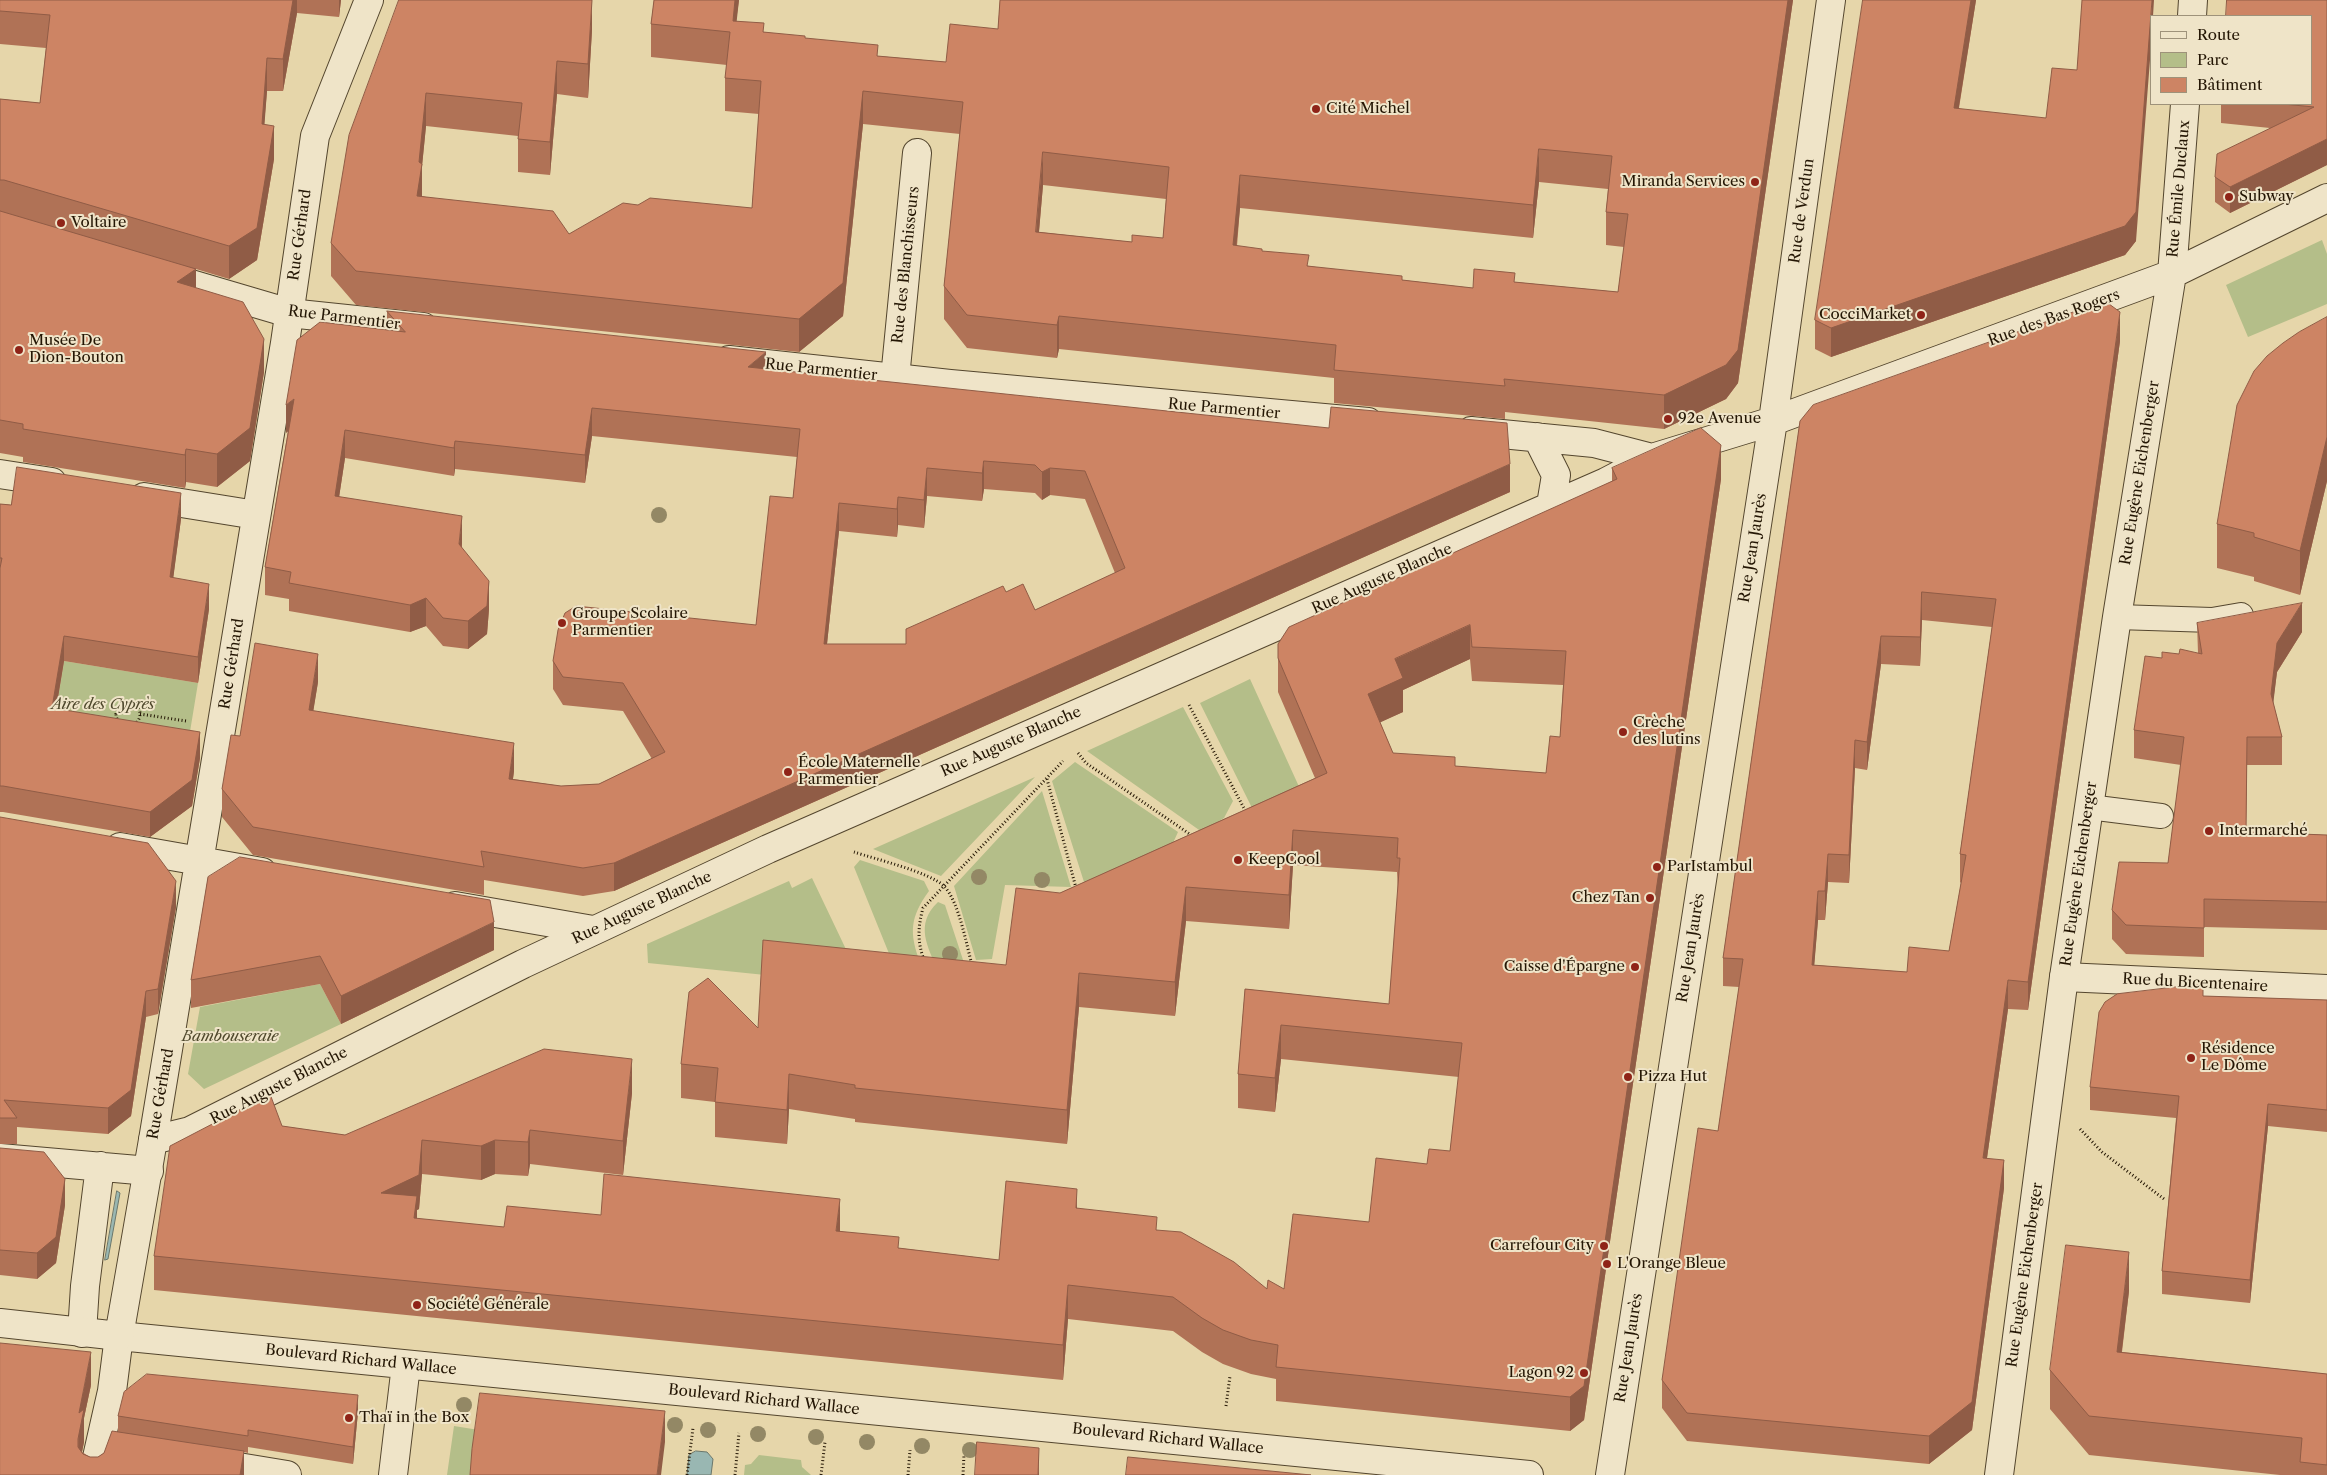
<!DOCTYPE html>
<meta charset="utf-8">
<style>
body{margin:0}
#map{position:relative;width:2327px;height:1475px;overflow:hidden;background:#e6d6aa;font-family:"Libre Caslon Text",serif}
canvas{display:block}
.legend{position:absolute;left:2150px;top:15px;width:162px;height:90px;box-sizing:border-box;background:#efe4c8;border:1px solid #9e927a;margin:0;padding:6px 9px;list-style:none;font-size:15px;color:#241604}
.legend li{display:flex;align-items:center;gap:10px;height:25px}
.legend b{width:25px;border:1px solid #9e927a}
</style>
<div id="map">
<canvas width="2327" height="1475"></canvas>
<ul class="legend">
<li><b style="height:6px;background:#efe4c8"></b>Route</li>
<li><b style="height:14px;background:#b4be89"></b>Parc</li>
<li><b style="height:14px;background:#cd8464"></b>Bâtiment</li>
</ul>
</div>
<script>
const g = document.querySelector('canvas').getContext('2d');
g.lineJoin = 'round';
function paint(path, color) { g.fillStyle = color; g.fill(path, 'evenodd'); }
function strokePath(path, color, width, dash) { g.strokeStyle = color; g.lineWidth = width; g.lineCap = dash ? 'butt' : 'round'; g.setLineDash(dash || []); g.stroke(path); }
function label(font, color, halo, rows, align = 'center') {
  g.font = font + ' "Libre Caslon Text",serif'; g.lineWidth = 4; g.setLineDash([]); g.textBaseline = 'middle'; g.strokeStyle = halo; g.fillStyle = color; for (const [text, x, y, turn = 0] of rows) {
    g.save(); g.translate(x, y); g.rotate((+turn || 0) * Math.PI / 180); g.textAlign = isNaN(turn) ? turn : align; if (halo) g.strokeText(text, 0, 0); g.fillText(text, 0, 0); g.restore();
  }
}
paint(new Path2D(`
 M2322,240L2327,254V304L2248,337L2226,285Z
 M64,661L198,683L186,756L52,734Z
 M1250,679L1301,791L1254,812L1200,703Z
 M1183,707L1233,801L1224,818L1202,832L1087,751Z
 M1075,762L1178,832L1173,843L1084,882L1052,781Z
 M1035,777L941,876L873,849Z
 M1042,791L1071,887L1005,885L992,959L976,960L954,886Z
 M860,860L924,881L929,891C910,917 909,933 920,962L890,956L854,867Z
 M812,878L863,985L648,963L647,944L789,881L792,888Z
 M938,902L945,905L966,969L938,972C928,946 914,925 938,902Z
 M320,984L341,1024L204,1089L188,1074L200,1007Z
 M454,1426L479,1430L472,1475H447Z
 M759,1455L801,1460L802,1467L811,1475H744L745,1465L751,1464Z`), '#b4be89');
const water = new Path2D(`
 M117,1191L120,1193L108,1259L105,1260Z
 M696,1451L707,1452L713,1459L711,1475H687L689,1455Z`);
paint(water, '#99b7b2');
strokePath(water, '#6a776c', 1);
const service = new Path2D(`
 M2117,617L2212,620L2241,615
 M2089,807L2161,816`);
const pedestrian = new Path2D(`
 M208,1462L287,1475`);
const minor = new Path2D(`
 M895,378L917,153
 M0,474L52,482
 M144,497L256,515
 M120,847L262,872
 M455,906L593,930
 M2064,977L2327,989
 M153,1140L285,343L315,136L369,0
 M0,1158L149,1171
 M82,1333L85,1286L100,1166
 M93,1475L112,1391L119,1336L1529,1475
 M393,1475L406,1365`);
const tertiary = new Path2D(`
 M2192,16L2193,0
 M160,275L289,313L423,327
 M729,360L950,384L1368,422
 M1471,431L1594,443L1652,458
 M1537,437L1556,475L1551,505
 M0,1323L119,1336L153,1140L190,1131L523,964L768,849L1606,482L1652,458L1773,421L2172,274L2327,198
 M1610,1475L1773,421L1831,0
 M1999,1475L2064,977L2117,617L2172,274L2185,104`);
strokePath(service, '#54462e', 26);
strokePath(pedestrian, '#54462e', 30);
strokePath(minor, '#54462e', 30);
strokePath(tertiary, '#54462e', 30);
strokePath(new Path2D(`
 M116 714a12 12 0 1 1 24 0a12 12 0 1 1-24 0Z
 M1189,705L1246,812
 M140,714L186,721
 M1078,753L1086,763L1194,837
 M1047,779L1076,888
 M854,852C875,859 929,872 944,886C959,902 966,943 972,965
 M924,960C917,941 918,927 923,908L1063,761
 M2080,1129L2102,1152L2164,1199
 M1226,1406L1230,1376
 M687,1475L693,1428
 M735,1475L739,1433
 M821,1475L825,1442
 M908,1475L910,1450
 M963,1475L964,1455`), '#241604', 3, [1, 2.5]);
strokePath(service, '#efe4c8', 24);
strokePath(pedestrian, '#efe4c8', 28);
strokePath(minor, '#efe4c8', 28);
strokePath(tertiary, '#efe4c8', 28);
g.fillStyle = '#938865';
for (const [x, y] of [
 [659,515],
 [979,877],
 [1042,880],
 [950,954],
 [464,1405],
 [675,1425],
 [708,1430],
 [758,1434],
 [816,1437],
 [867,1442],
 [922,1446],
 [970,1450]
]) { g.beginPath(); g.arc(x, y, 8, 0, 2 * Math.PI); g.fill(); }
paint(new Path2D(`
 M0,0H341L339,17L297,13L283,91H267L264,125L274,159L257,260L229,279L196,269V288L264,372L250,461L217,487L186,482L185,488L23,462V457L0,453V99L40,103L46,48L0,44Z
 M399,0L592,30L588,98L557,94L550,175L518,172V136L426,126L422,166V196L569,234L638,205L752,208L759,114L725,111V78L727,65L651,57V24L654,0H739L736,21L764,32L805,38L878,56L946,62L998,29L1000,0H1793L1738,383L1726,399L1664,429L1505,412V419L1334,403V378L1059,349L1057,358L967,348L944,319V286L960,134L863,124L843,316L799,352L356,305L331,276V243ZM1539,182L1608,189L1606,212V245L1624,247L1618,292L1515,282L1473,288L1402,280L1309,266L1262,251L1237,246L1240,208L1533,238ZM1043,185L1166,199L1163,238L1132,242L1039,232Z
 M1863,0H1976L1959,108L2136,241L2125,255L1831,357L1815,349V320Z
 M2327,0V165L2230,213L2215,202V177L2270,128L2221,123V104H2311Z
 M387,311L766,369L1510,492L614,891L583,896L484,880V895L253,855L222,817V789L240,736L318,682L313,711L514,771L513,779L561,786L599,784L652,759L623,711L563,705L553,689V661L756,625L793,498L797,457L592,436L585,483L455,469L454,476L345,458L339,497L462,543V548L489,609L487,634L468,649L443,646L426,626L410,632L289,611V599L265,595V567L288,431L286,433L387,330ZM984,489L1035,493L1042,500L1050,495L1085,499L1115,573L1035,610L1006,592L906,644H827L839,531L897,537L898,525L924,528L927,496L982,501Z
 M2327,317V481L2300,595L2254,581V577L2217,568V524Z
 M2120,341L2028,1010L2008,1009L1987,1158L2004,1188L1972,1430L1929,1464L1687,1441L1662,1408V1380L1718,1131L1739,987L1723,986V958L1800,421ZM1922,620L1992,627L1960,854V882L1961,883L1949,951L1907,972L1814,965L1818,920H1825L1828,882L1849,883L1855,768L1867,770L1881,664L1920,666Z
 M1612,468L1721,479L1584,1420L1570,1431L1276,1401V1379L1251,1374L1223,1364L1202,1352L1173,1331L1068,1319L1063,1380L154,1290V1256L282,1126L345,1135L632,1093L623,1175L530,1164L528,1176L495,1174L481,1180L422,1174L419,1209L417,1210V1219L504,1227L601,1215L840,1231L899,1248L999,1260L1077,1208L1157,1230L1267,1289H1284L1369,1222L1427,1164L1450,1151L1459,1077L1281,1059L1275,1112L1238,1108V1074L1245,989L1389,1004L1398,892L1397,872L1293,865L1289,929L1186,921L1175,1016L1079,1007L1067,1144L855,1122V1119L789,1109L787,1144L715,1137V1102L681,1098V1064L758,1028L1006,965L1060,893L1315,778L1278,692V658L1612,481ZM1470,659L1472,681L1563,685L1560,737L1546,773L1455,766L1393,753L1380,722L1403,712V690Z
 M0,504L11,505L181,519L173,578L209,609L198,683L64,661L56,709L200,758L192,806L150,837L3,812H0Z
 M2197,623L2302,632L2277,672L2273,702L2282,737V765H2247L2246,833L2327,835V930L2204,927V957L2126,954L2112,939V910L2168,863L2181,765L2134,758V730L2162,658L2179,654L2198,653Z
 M0,817L176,907L158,1014L146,1017L131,1116L108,1134L17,1127V1144H0Z
 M208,877L494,950L341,1024L320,984L191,1008V980Z
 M2203,996L2327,1000V1132L2268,1126L2250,1303L2162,1294V1271L2176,1118L2090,1110V1087Z
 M0,1148L65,1205L56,1263L37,1279L0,1275Z
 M2129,1291L2122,1352L2327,1374V1475H2280L2089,1455L2050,1409V1370Z
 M91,1385L84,1418V1442L82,1452L90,1457H98L104,1453L118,1432V1416L358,1412L353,1464L248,1447V1453L244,1452V1475H0Z`), '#b07256');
paint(new Path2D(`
 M293,0H297V13L283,91V59Z
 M339,0H341L339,17Z
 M592,0V30L588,98V64Z
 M735,0H739L733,54V21Z
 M1788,0H1793L1738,383L1726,399L1664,429V395Z
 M1971,0H1976L1954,137V108Z
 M2152,0H2154L2153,16H2151Z
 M2151,17V47L2136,241L2125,255L1831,357V328Z
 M267,58V91L262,157V124Z
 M557,61V94L550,175V142Z
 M863,91V124L843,316L799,352V319Z
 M426,93V126L422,166V198L417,196L419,162Z
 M274,126V159L257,260L229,279V246Z
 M2327,139V165L2230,213V187Z
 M1539,149V182L1533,238V205Z
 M1043,152V185L1036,265V232Z
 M1240,175V208L1233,279V245Z
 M196,269V302L177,282Z
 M2120,312V341L2028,1010V982Z
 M1059,316V349L1057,358V325Z
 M264,339V372L250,461L217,487V454Z
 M766,352V380L748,367Z
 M294,399V427L286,433V405Z
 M592,408V436L585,483V455Z
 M345,430V458L335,524V496Z
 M2327,437V481L2300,595V551Z
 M455,441V469L454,476V448Z
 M1721,445V479L1584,1420L1570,1431V1397Z
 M186,449V482L185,488V455Z
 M984,461V489L982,501V473Z
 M1510,464V492L614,891V863Z
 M927,468V496L924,528V500Z
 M1050,468V495L1042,500V472Z
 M181,493V519L170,603V577Z
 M898,497V525L897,537V509Z
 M839,503V531L824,672V644Z
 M462,516V543L459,572V544Z
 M489,581V609L487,634L468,649V621Z
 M209,584V609L198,683V657Z
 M1922,592V620L1920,666V637Z
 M426,598V626L410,632V605Z
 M2302,603V632L2277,672L2271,722V694L2277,643Z
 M1470,625V659L1403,690V712L1368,728V694L1395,659Z
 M64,636V661L52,734V708Z
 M1881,636V664L1867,770V742Z
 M318,654V682L309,738V710Z
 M200,732V758L192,806L150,837V812Z
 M1855,740V768L1849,883V855Z
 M514,743V771L509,807V779Z
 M1293,830V865L1289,929V895Z
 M1828,854V882L1825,920V891Z
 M176,881V907L158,1014V989Z
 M1186,887V921L1175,1016V982Z
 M1818,891V920L1812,993V965Z
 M494,922V950L341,1024V996Z
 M1079,973V1007L1067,1144V1110Z
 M2008,980V1009L1983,1186V1158Z
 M146,991V1017L131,1116L108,1134V1108Z
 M1281,1025V1059L1275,1112V1078Z
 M632,1059V1093L623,1175V1141Z
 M789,1074V1109L787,1144V1110Z
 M2268,1104V1126L2250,1303V1280Z
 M530,1130V1164L528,1176V1142Z
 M422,1140V1174L419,1209L417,1210V1230L414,1218L381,1193Z
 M495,1140V1174L481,1180V1146Z
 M2004,1160V1188L1972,1430L1929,1464V1436Z
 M65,1179V1205L56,1263L37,1279V1253Z
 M1077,1189V1223L1076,1208Z
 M840,1199V1233L836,1231Z
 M2129,1252V1291L2117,1390V1352Z
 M1068,1285V1319L1063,1380V1345Z
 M91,1352V1385L84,1418V1442L78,1472L79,1413Z
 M358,1395V1412L353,1464V1447Z
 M665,1411V1442L661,1475H657Z
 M1039,1448V1475H1038Z
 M244,1451V1475H240Z`), '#905c46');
const building = new Path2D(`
 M0,0H293L283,59L267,58L262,124L274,126L257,228L229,246L4,180H0V99L40,103L50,15L0,11Z
 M399,0H592L588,64L557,61L550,142L518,139L522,103L426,93L419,162L422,164L417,196L553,211L569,234L623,203L638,205L650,198L752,208L761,81L725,78L730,32L651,24L654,0H735L733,21L764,23L763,32L805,36V38L878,45L877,56L946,62L950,24L998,29L1000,0H1788L1738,350L1726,365L1664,395L1504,379L1505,386L1334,370L1336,345L1059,316L1057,325L967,315L944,286L963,102L863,91L843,283L799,319L356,271L331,243L349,135ZM1539,149L1612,156L1606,212L1628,214L1618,292L1514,282L1515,273L1474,269L1473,288L1402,280V276L1307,266L1309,255L1262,251V249L1233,245L1240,175L1533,205ZM1043,152L1169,167L1163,238L1132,235V242L1036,232Z
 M1863,0H1971L1954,108L2046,118L2052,68L2077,70L2082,0H2152L2136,212L2125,226L1831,328L1815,320Z
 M2227,0H2327V139L2230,187L2215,177L2217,154L2314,107L2283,104H2311V16H2226Z
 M0,211L196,269L177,282L243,302L264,339L250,428L217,454L186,449L185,455L23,429V424L0,420Z
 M2105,301L2120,312L2028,982L2008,980L1983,1158L2004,1160L1972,1402L1929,1436L1687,1413L1662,1380L1698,1128L1718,1131L1731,1041L1743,959L1723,958L1800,421L1813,405ZM1922,592L1996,599L1960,854L1966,855L1949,951L1909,947L1907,972L1812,965L1818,891H1825L1828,854L1849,855L1855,740L1867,742L1881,636L1920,637Z
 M387,311L766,352L748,367L1329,428L1331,407L1507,423L1510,464L614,863L583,868L481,851L484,867L253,827L222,789L231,735L240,736L255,643L318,654L309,710L514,743L509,779L561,786L599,784L665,752L623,683L563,677L561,674L553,661L558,630L565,613L576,606L756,625L770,496L793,498L800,429L592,408L585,455L455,441L454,448L345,430L335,496L462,516L459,544L489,581L487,606L468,621L443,618L426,598L410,605L289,583L291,572L265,567L294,399L286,405L297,340L320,322L405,332ZM984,461L1035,465L1042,472L1050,468L1085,471L1125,568L1035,610L1023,584L1006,592L1003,586L906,629V644H824L839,503L897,509L898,497L924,500L927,468L982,473Z
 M2327,317V437L2300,551L2254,537V533L2217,524L2237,405L2254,371L2267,356L2283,343L2299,332Z
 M1701,428L1721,445L1584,1386L1570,1397L1276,1367L1278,1345L1251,1340L1223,1330L1202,1318L1173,1297L1068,1285L1063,1345L154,1256L170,1146L270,1094L282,1126L345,1135L544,1049L632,1059L623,1141L530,1130L528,1142L495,1140L481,1146L422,1140L419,1175L381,1193L417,1196L414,1218L504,1227L507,1206L601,1215L604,1174L840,1199L836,1231L899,1237L898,1248L999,1260L1006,1181L1077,1189L1076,1208L1157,1217L1156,1230L1181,1232L1234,1262L1267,1289L1268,1280L1284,1289L1293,1214L1369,1222L1376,1158L1427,1164L1429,1149L1450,1151L1462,1043L1281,1025L1275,1078L1238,1074L1245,989L1389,1004L1400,858H1397L1398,838L1293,830L1289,895L1186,887L1175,982L1079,973L1067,1110L855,1088V1085L789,1074L787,1110L715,1102L718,1068L681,1064L689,992L708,978L758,1028L763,940L1006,965L1016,888L1060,893L1327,773L1278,658V644L1289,627L1617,479L1612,468ZM1470,625L1472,647L1566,651L1560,737L1550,736L1546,773L1455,766V757L1393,753L1368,694L1403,678L1395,659Z
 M17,467L181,493L170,577L209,584L198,657L64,636L52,708L200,732L192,780L150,812L3,786H0V568L2,558H0V504L11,505Z
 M2302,603L2277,643L2271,694L2282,737H2247L2246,832L2327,835V902L2204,899V928L2126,925L2112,910L2119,862L2168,863L2184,737L2134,730L2145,656L2162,658V652L2179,654L2180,649L2202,654L2197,623Z
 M0,817L148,843L176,881L158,989L146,991L131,1090L108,1108L4,1100L17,1118H0Z
 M240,857L490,900L494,922L341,996L320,956L191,980L208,877Z
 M2203,984V996L2327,1000V1110L2268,1104L2250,1280L2162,1271L2179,1096L2090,1087L2099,1012L2105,1002L2117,994Z
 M0,1148L44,1152L65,1179L56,1237L37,1253L0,1250Z
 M2066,1245L2129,1252L2117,1352L2327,1374V1465L2300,1462L2302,1438L2089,1416L2050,1370Z
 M0,1343L91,1352L79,1413L84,1409L78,1439V1447L83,1454L90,1457H98L104,1453L112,1431L244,1451L240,1475H0Z
 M147,1374L358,1395L353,1447L248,1430V1436L118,1416L124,1392Z
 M480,1393L665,1411L657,1475H470L472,1449Z
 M977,1442L1039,1448L1038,1475H975Z
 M1128,1457L1311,1475H1126Z`);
paint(building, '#cd8464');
strokePath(building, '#905c46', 1);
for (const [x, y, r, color] of [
 [1316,109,5,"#8f2418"],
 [1755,182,5,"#8f2418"],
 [2229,197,5,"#8f2418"],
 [61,223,5,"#8f2418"],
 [1921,315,5,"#8f2418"],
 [19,350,5,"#8f2418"],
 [1668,419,5,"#8f2418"],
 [562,623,5,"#8f2418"],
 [1623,732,5,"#8f2418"],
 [788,772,5,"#8f2418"],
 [2209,831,5,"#8f2418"],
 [1238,860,5,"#8f2418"],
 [1657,867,5,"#8f2418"],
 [1650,898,5,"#8f2418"],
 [1635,967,5,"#8f2418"],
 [2191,1058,5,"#8f2418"],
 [1628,1077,5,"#8f2418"],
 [1604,1246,5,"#8f2418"],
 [1607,1264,5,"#8f2418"],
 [417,1305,5,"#8f2418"],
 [1584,1373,5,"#8f2418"],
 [349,1418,5,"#8f2418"]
]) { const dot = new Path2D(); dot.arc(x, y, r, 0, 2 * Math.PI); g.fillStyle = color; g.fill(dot); strokePath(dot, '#efe4c8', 2); }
label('15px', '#241604', '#efe4c8', [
 ["Cité Michel",1326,109],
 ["Miranda Services",1745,182,"right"],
 ["Subway",2239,197],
 ["Voltaire",71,223],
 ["CocciMarket",1911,315,"right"],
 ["Musée De",29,341],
 ["Dion-Bouton",29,358],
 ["92e Avenue",1678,419],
 ["Groupe Scolaire",572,614],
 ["Parmentier",572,631],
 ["Crèche",1633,723],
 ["des lutins",1633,740],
 ["École Maternelle",798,763],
 ["Parmentier",798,780],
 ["Intermarché",2219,831],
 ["KeepCool",1248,860],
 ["ParIstambul",1667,867],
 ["Chez Tan",1640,898,"right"],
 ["Caisse d'Épargne",1625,967,"right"],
 ["Résidence",2201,1049],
 ["Le Dôme",2201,1066],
 ["Pizza Hut",1638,1077],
 ["Carrefour City",1594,1246,"right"],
 ["L'Orange Bleue",1617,1264],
 ["Société Générale",427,1305],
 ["Lagon 92",1574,1373,"right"],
 ["Thaï in the Box",359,1418]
], 'left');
label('15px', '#241604', '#efe4c8', [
 ["Rue Émile Duclaux",2179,189,-85],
 ["Rue de Verdun",1802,211,-82],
 ["Rue Gérhard",300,235,-82],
 ["Rue des Blanchisseurs",906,265,-84],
 ["Rue Parmentier",344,318,7],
 ["Rue des Bas Rogers",2054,318,-20],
 ["Rue Parmentier",821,370,6],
 ["Rue Parmentier",1224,409,5],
 ["Rue Eugène Eichenberger",2140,473,-81],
 ["Rue Jean Jaurès",1753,548,-81],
 ["Rue Auguste Blanche",1382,579,-24],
 ["Rue Gérhard",232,664,-81],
 ["Rue Auguste Blanche",1011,742,-24],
 ["Rue Eugène Eichenberger",2079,874,-82],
 ["Rue Auguste Blanche",642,908,-25],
 ["Rue Jean Jaurès",1691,948,-81],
 ["Rue du Bicentenaire",2195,983,3],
 ["Rue Auguste Blanche",279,1086,-27],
 ["Rue Gérhard",161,1094,-80],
 ["Rue Eugène Eichenberger",2025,1275,-82],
 ["Rue Jean Jaurès",1629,1348,-81],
 ["Boulevard Richard Wallace",361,1360,6],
 ["Boulevard Richard Wallace",764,1400,6],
 ["Boulevard Richard Wallace",1168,1439,6]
]);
label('italic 15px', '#4f482c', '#efe4c8', [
 ["Aire des Cyprès",103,705],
 ["Bambouseraie",230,1037]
]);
</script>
